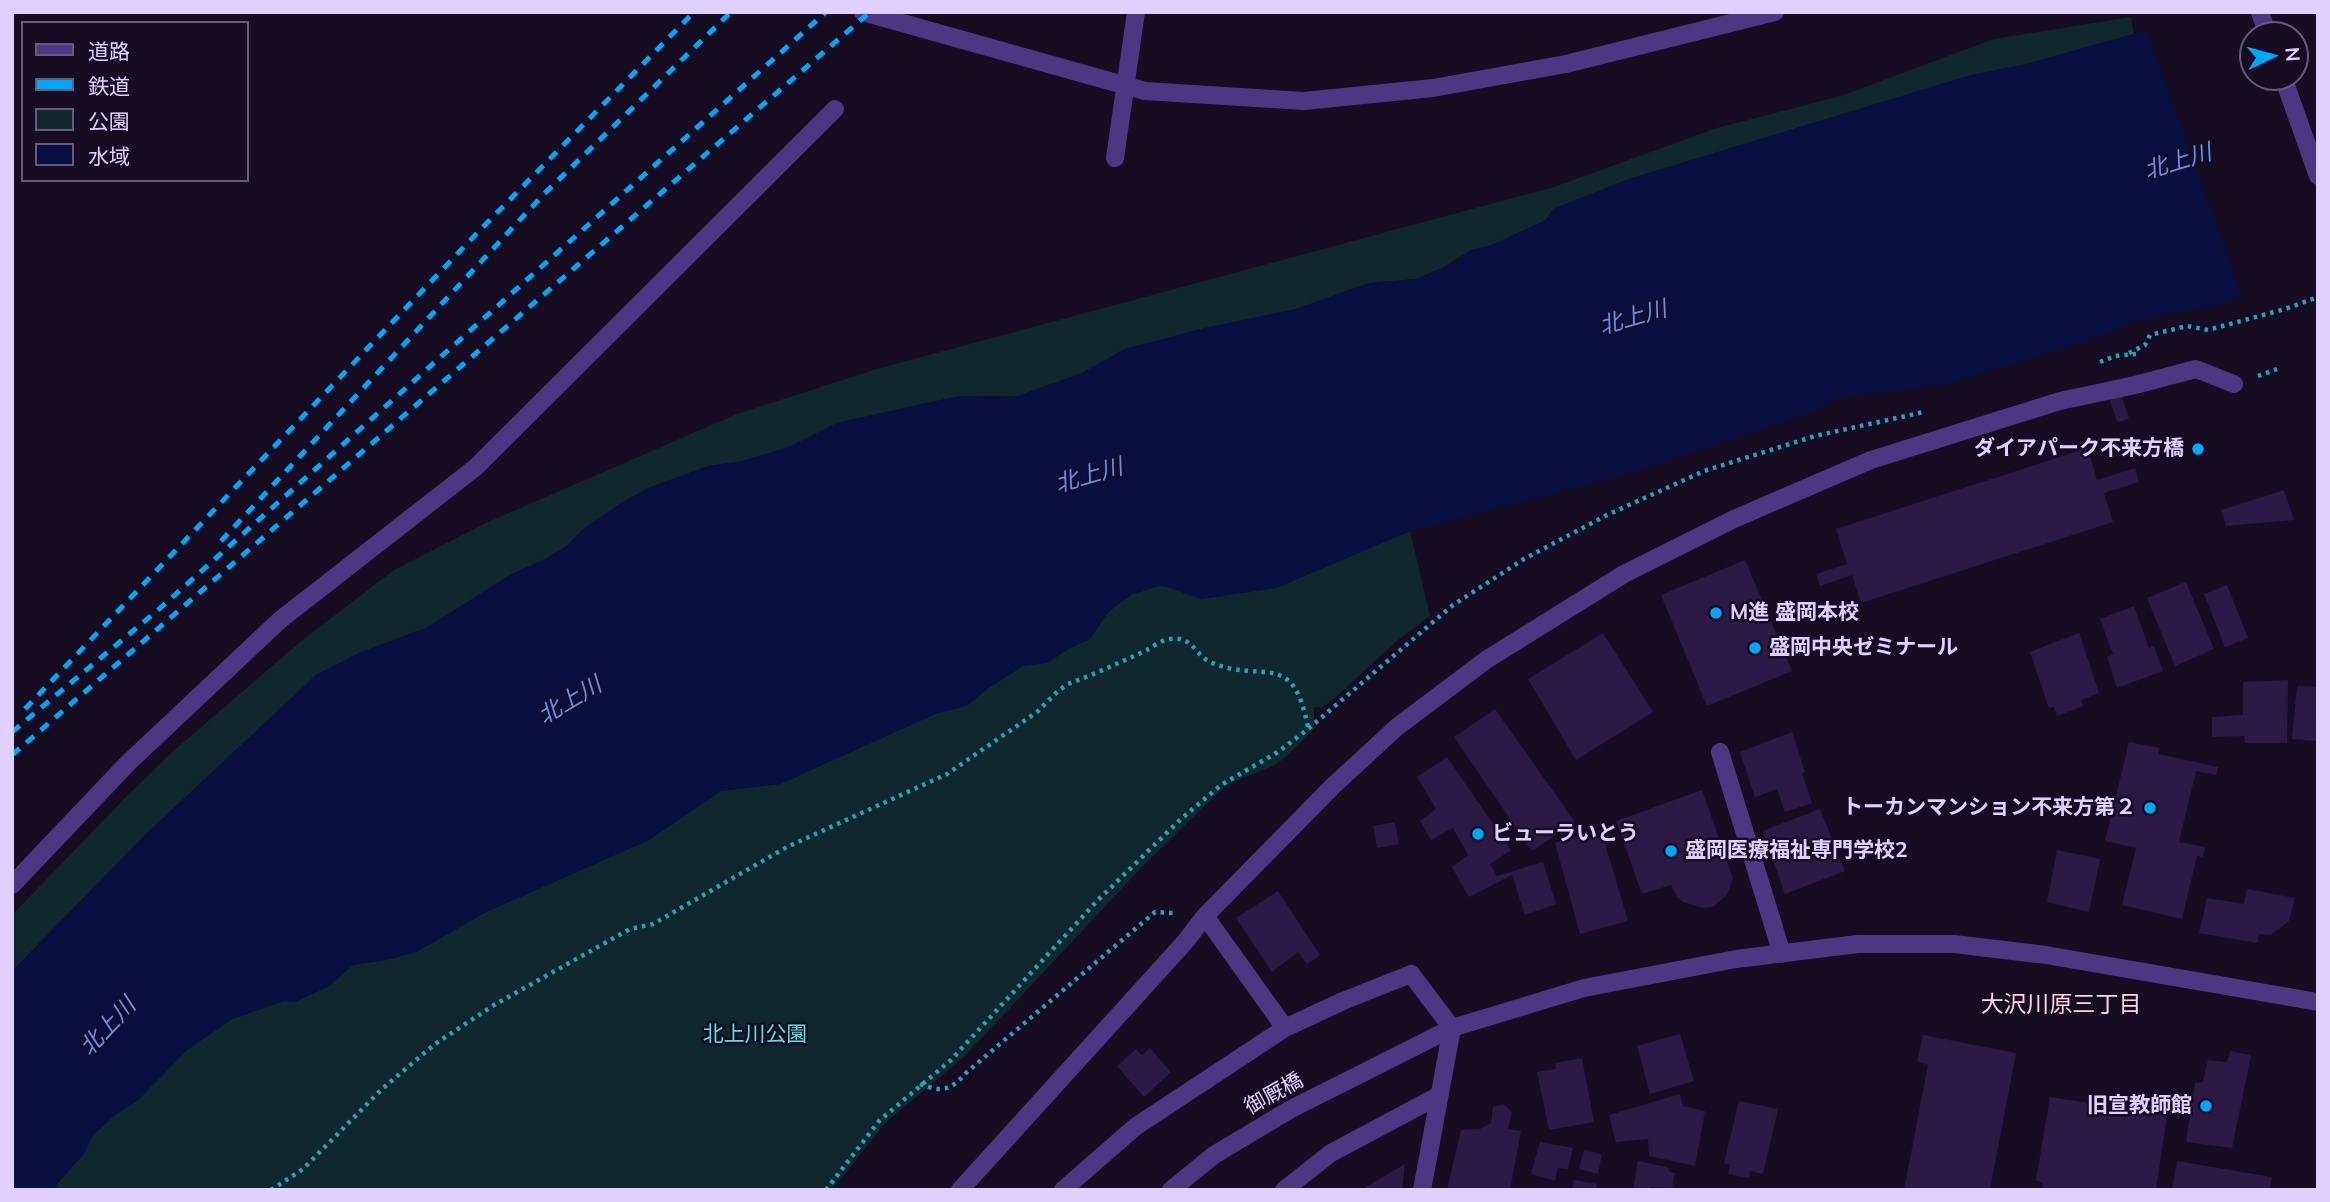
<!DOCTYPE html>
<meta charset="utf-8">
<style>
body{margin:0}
#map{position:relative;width:2330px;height:1202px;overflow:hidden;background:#160d23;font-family:Mulish,"Noto Sans JP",sans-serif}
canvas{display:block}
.frame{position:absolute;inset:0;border:14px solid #e0d0ff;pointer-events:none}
.legend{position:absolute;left:21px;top:21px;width:228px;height:161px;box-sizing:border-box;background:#160d23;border:2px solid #675b7b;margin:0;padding:9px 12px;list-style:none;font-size:21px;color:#e0d0ff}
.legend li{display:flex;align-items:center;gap:14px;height:35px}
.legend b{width:35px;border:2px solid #675b7b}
.north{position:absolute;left:2239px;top:21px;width:70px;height:70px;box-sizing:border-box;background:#160d23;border:2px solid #675b7b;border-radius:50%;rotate:85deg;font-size:19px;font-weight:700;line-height:28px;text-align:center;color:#e0d0ff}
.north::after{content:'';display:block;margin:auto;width:24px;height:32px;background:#00a8fb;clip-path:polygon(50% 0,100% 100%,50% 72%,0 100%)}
</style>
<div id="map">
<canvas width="2330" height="1202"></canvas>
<div class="frame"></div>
<ul class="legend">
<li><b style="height:9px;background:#4c3783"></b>道路</li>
<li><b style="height:9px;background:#00a8fb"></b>鉄道</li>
<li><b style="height:19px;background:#10282d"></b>公園</li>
<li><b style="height:19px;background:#081041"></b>水域</li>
</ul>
<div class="north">N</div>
</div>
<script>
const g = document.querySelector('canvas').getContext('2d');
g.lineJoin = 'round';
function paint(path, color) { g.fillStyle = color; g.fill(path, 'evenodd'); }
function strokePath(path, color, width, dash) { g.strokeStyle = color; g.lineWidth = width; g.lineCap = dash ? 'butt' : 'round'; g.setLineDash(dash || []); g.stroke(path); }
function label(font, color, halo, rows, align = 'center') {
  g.font = font + ' Mulish,"Noto Sans JP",sans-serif'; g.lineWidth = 5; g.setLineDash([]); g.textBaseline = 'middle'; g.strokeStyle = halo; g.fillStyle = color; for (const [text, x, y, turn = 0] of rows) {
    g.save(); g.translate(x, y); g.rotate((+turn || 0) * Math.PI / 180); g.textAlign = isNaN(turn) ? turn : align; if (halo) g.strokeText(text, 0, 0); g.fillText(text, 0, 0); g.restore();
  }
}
paint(new Path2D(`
 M2131,17L2134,34L2026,64L1971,75L1629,179L1553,209L1546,220L1492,245L1469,251L1444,267L1416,279L1369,283L1296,309L1205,328L1125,349L1082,373L1018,396H959L837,423L789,447L743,461L708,466L648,488L621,503L582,530L567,546L545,559L510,575L428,627L359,653L316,675L146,834L12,971V915L127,796L170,754L300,642L394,570L486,523L737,414L877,369L1554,187L1717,128L1841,96L1994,39Z
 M1410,531L1430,616L1398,640L1330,702L1323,707H1314V729C1304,739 1293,751 1282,760C1264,773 1240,776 1222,789L1140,869L964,1057L886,1122L832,1190H54L57,1184L83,1155L94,1134L114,1116L138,1100L187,1050L232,1019L284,1001L295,1002L329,986L353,965L386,960L416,952L486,912L649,840L721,791L780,784L935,714L968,705L987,689L1024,665L1047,663L1070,648L1090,639L1108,612L1131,595L1159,585L1168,587L1201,599L1276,588Z`), '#10282d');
paint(new Path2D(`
 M2211,12H2318V267L2218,305L2138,320L2088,341L1948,384L1832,399L1821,409L1632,473L1410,531L1276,588L1201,599L1168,587L1159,586L1131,595L1108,612L1090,639L1070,648L1047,663L1023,666L987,689L968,705L935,714L780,784L721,791L649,840L486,912L416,952L386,960L353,965L329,986L295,1002L284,1001L232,1019L187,1050L138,1100L114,1116L94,1134L83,1155L57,1183L54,1190H12V971L146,834L316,675L359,653L428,627L510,575L545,559L567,546L582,530L621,503L649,488L708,466L743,461L789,447L837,423L959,396L987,398L1018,396L1082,373L1125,349L1205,328L1296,309L1369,283L1416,279L1452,264L1469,251L1492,245L1546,220L1553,209L1629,179L1971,75L2027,64ZM2253,35H2295V77H2253Z`), '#081041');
paint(new Path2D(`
 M2198,12H2318V271L2243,299L2145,27ZM2253,35H2295V77H2253Z`), '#160d23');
paint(new Path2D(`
 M2121,394L2129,419L2117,422L2109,397Z
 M2088,448L2097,480L2135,468L2139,482L2104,493L2113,522L1861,603L1852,575L1820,586L1816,574L1847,564L1836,529Z
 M2284,490L2294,520L2226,526L2221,510Z
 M1745,560L1792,671L1707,706L1661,595Z
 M2186,582L2214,649L2175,666L2147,598Z
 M2227,585L2248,638L2225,647L2204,594Z
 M2134,606L2149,648L2154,646L2163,671L2117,688L2107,657L2113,654L2100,619Z
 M1603,633L1653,712L1576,760L1528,679Z
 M2079,633L2099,693L2081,700L2083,706L2057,716L2054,707L2049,708L2030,652Z
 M2288,680L2287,743H2245L2244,736L2212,737V717L2243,715V682Z
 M2297,686L2318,687L2316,741L2292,739Z
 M1495,709L1575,822L1532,851L1454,737Z
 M1792,732L1805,772L1802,773L1812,803L1785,812L1777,789L1755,797L1740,752Z
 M2129,742L2160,748L2158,754L2218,767L2216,775L2196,771L2179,842L2205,847L2203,857L2197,856L2182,919L2122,905L2136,848L2105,841Z
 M1447,757L1511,850L1490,864L1497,876L1543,862L1556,904L1525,915L1512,875L1469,897L1452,867L1468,855L1453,828L1431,840L1420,821L1436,809L1417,777Z
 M1702,790L1733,878L1727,895L1713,907L1703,908L1683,902L1677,897L1671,885L1642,894L1616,821Z
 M1820,809L1845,871L1785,894L1763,831Z
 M1395,822L1399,844L1377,848L1373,826Z
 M1601,830L1628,921L1580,934L1555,843Z
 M2057,850L2100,859L2089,912L2047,902Z
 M2247,889L2295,898L2289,921L2271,935L2259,934L2258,943L2199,933L2207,898L2244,904Z
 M1278,891L1320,955L1307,964L1298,952L1272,972L1236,918Z
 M1680,1034L1694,1081L1650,1094L1637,1046Z
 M1923,1035L2016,1053L1990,1190H1904L1928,1065L1917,1061Z
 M1150,1048L1171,1072L1144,1097L1117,1066L1136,1049L1142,1055Z
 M2230,1051L2251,1055L2232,1148L2186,1142L2195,1083L2203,1082L2208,1060L2227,1062Z
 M1582,1058L1594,1122L1549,1130L1537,1072L1556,1069L1555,1063Z
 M1680,1094L1683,1106L1705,1111L1695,1166L1649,1156L1648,1139L1616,1142L1609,1115Z
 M2050,1097L2167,1115L2156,1190H2042L2043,1183L2036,1180Z
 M1739,1101L1778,1109L1763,1174L1750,1171L1749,1178L1728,1174L1730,1165L1724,1163Z
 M1503,1104L1512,1112L1508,1129L1521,1131L1510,1190H1447L1461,1130L1480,1129L1491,1123L1493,1107Z
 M1540,1142L1573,1148L1568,1169L1558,1168L1555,1181L1531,1174Z
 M1584,1150L1602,1154L1598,1174L1579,1169Z
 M1638,1161L1667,1167L1670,1172L1675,1173L1672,1188L1650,1187L1649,1190H1633Z
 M2177,1161L2272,1177L2270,1190H2172Z
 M1405,1164L1402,1190H1366L1364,1188Z
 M1574,1180L1597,1184L1596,1190H1572Z`), '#2c1945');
strokePath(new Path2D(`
 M2129,353L2145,345L2150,335L2187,326L2208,330L2285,309L2318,297
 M2100,362L2115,356L2136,354
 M2258,376L2277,369
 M920,1084C943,1093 951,1090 967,1072L1155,912L1174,913
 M271,1190L303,1169L383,1088L435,1044L494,1005L630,929L653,924L787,847L947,774L1037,712L1058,691L1068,684C1095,674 1121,662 1147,650C1154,646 1163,639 1171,639C1193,636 1195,655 1210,662C1263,685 1293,647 1308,728
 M826,1190L879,1121L951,1060L1097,901L1181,819L1221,785L1278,752L1308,729L1453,605L1524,559L1607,515L1704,471L1815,436L1924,412`), '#2ca0b7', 4.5, [3.5, 5]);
strokePath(new Path2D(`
 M863,12L1145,91L1304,101L1433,88L1566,64L1775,12
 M2260,12L2268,35
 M2283,77L2318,176
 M1115,158L1136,12
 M1720,752L1782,954
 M12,885L128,763L280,620L476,467L835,109
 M1205,916L1285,1028
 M960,1190L1185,942L1205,916L1333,786L1397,727L1486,660L1624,574L1734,519L1871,460L2060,401L2135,385L2196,369L2234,384
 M1063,1190L1135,1127L1285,1028L1343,1001L1411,974L1452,1028L1422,1190
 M1171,1190L1214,1155L1291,1109L1452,1028L1584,988L1736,959L1858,944H1954L2046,955L2318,1002
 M1284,1190L1331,1153L1438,1096`), '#4c3783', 18);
strokePath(new Path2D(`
 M221,541L544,194L731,12
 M25,709L480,230L694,12
 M12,732L158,610L826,12
 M12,755L870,12`), '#00a8fb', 5, [10, 9]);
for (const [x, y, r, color] of [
 [2198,449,7,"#00a8fb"],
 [1716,613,7,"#00a8fb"],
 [1755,648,7,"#00a8fb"],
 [2150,808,7,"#00a8fb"],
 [1478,834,7,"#00a8fb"],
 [1671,851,7,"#00a8fb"],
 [2206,1106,7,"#00a8fb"]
]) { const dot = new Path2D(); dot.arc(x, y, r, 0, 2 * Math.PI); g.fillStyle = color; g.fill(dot); strokePath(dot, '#160d23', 2.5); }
label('bold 21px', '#e0d0ff', '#160d23', [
 ["ダイアパーク不来方橋",2184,449,"right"],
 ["M進 盛岡本校",1730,613],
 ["盛岡中央ゼミナール",1769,648],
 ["トーカンマンション不来方第２",2136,808,"right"],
 ["ビューラいとう",1492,834],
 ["盛岡医療福祉専門学校2",1685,851],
 ["旧宣教師館",2192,1106,"right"]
], 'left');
label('21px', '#59e2df', '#160d23', [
 ["北上川公園",755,1035]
]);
label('21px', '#e0d0ff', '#160d23', [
 ["御厩橋",1274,1094,-29]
]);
label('italic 23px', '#5e90ff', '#160d23', [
 ["北上川",2178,162,-17],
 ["北上川",1633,318,-16],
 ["北上川",1089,476,-16],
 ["北上川",570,701,-31],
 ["北上川",108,1027,-47]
]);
label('23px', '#ffd2e4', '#160d23', [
 ["大沢川原三丁目",2061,1005]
]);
</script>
